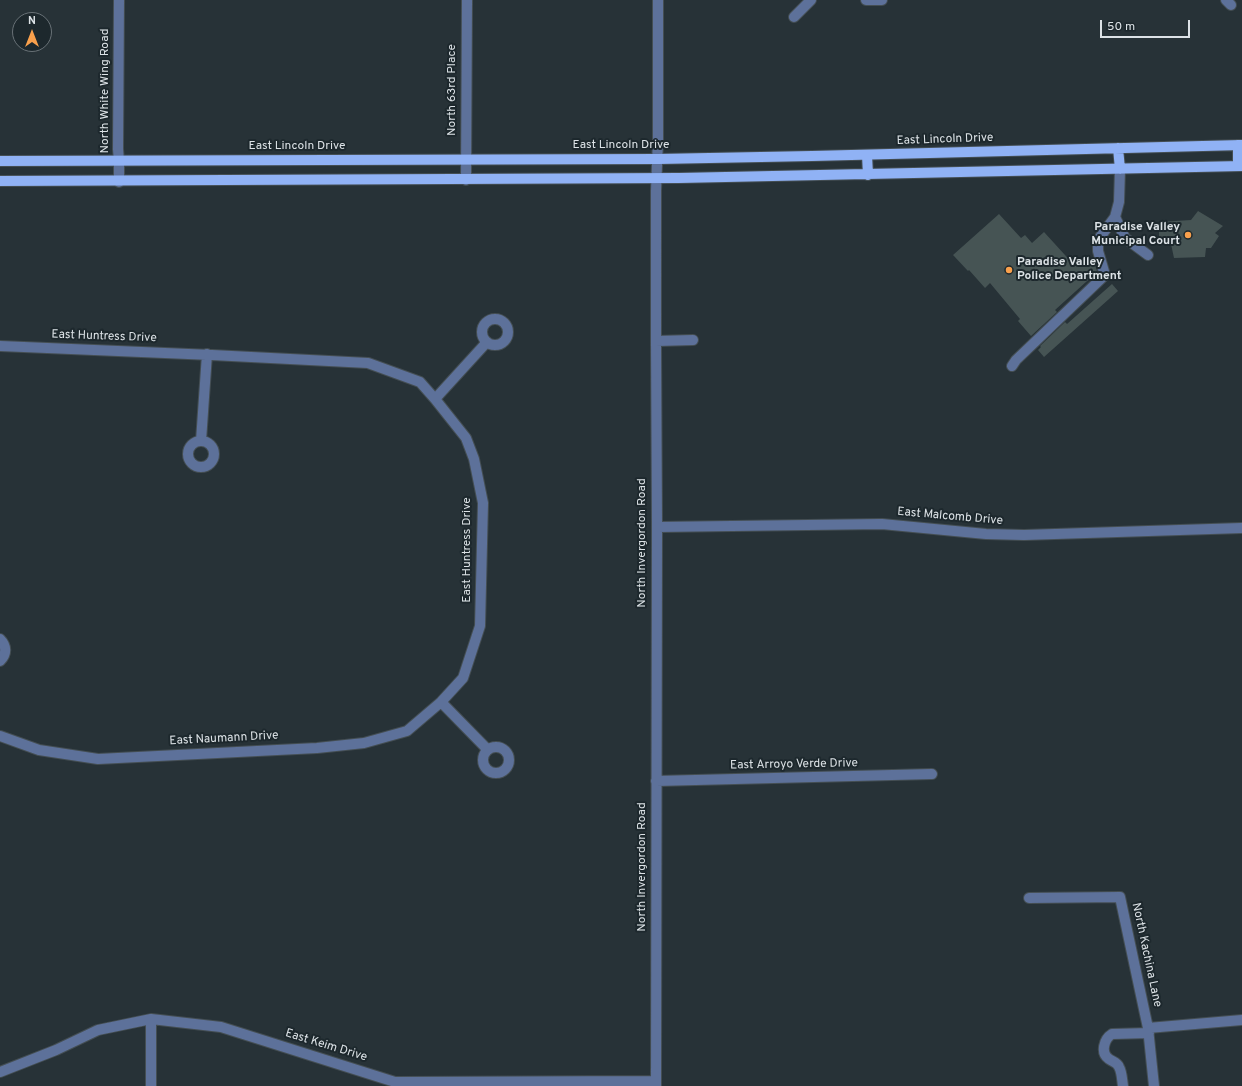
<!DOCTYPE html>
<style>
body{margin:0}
#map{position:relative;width:1242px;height:1086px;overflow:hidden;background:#273237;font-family:Overpass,sans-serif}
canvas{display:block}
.north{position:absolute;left:12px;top:12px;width:40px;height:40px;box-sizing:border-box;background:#1d282d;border:1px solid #697277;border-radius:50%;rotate:0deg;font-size:11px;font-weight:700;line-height:16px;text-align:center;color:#dce2e6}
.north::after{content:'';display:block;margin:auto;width:14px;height:18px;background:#f9a04c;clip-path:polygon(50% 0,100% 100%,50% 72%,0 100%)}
.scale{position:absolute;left:1100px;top:20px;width:90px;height:18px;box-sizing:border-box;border:2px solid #dce2e6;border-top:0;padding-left:5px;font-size:12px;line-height:14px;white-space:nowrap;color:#dce2e6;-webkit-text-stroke:3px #1d282d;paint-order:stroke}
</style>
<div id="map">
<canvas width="1242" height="1086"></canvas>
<div class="north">N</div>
<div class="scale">50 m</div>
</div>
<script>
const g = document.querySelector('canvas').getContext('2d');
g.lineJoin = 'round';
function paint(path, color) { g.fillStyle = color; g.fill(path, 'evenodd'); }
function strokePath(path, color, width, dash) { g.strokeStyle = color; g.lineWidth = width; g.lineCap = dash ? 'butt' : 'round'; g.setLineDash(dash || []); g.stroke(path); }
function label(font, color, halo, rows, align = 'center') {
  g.font = font + ' Overpass,sans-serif'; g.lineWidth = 4; g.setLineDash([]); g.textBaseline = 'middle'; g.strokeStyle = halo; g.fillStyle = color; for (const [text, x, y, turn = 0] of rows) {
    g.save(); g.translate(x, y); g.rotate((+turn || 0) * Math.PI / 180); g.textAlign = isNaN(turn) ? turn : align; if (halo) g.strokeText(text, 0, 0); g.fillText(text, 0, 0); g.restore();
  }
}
paint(new Path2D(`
 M1198,211L1223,226L1215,233L1219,236L1211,248H1206L1205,257L1174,258L1171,244L1159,243V222L1191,220Z
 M999,214L1021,238L1025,235L1032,243L1044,232L1075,266L1087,256L1096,266L1097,272L1055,310L1057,312L1031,336L1018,321L1020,319L990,283L985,288L969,270L968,271L953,255Z
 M1112,284L1118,291L1044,357L1038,350L1041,347L1040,346L1065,322L1067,324Z`), '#465454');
const minor = new Path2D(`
 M866,0H882
 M1226,0L1231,5
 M794,17L811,0
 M466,180L467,0
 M119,182V161L118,149L119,0
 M1115,217L1125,238L1148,255
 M482 332a13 13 0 1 1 26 0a13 13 0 1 1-26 0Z
 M656,341L693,340
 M0,346L212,355L368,363L420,382L435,399L466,438L474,459L483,503L480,626L463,678L441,702L407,731L364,743L317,748L98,759L39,750L0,736
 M1012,366L1016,360L1105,275L1098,251V240L1115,217L1119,202L1120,169
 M435,399L487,342
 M201,441L207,354
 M188 454a13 13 0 1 1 26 0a13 13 0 1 1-26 0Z
 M657,527L882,524L986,534L1024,535L1242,528
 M0,639C7,646 7,654 0,661
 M441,702L488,750
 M483 760a13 13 0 1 1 26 0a13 13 0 1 1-26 0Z
 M656,781L932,774
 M1029,898L1120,897L1148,1028L1154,1086
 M1148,1028L1242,1020
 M0,1072L56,1050L98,1030L151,1019L221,1027L395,1082L656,1081
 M151,1086V1019
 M656,1086L657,527L656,341V191L658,139V0
 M1123,1086C1122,1080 1122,1072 1119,1067C1117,1062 1113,1062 1109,1059C1100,1053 1104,1039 1112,1034L1149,1033`);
const major = new Path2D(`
 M1238,145V166
 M1118,148L1120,169
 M867,155L868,175
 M0,161L658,159L812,156L1242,145
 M0,181L679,178L1242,166`);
strokePath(minor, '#444e53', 12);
strokePath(major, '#444e53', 12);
strokePath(minor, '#5d719a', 10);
strokePath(major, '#90b2f5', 10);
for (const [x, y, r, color] of [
 [1188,235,4,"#f9a04c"],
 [1009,270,4,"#f9a04c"]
]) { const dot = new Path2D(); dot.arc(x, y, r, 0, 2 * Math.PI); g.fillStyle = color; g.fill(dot); strokePath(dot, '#1d282d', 1.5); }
label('12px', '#dce2e6', '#1d282d', [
 ["North 63rd Place",453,90,-90],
 ["North White Wing Road",106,91,-90],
 ["East Lincoln Drive",945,140,-2],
 ["East Lincoln Drive",621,146],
 ["East Lincoln Drive",297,147],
 ["East Huntress Drive",104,337,2],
 ["East Malcomb Drive",950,517,5],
 ["North Invergordon Road",643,543,-90],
 ["East Huntress Drive",468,550,-90],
 ["East Naumann Drive",224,739,-3],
 ["East Arroyo Verde Drive",794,765,-1],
 ["North Invergordon Road",643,867,-90],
 ["North Kachina Lane",1146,955,78],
 ["East Keim Drive",326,1046,17]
]);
label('bold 12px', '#dce2e6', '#1d282d', [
 ["Paradise Valley",1180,228],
 ["Municipal Court",1180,242],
 ["Paradise Valley",1017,263,"left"],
 ["Police Department",1017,277,"left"]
], 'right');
</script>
